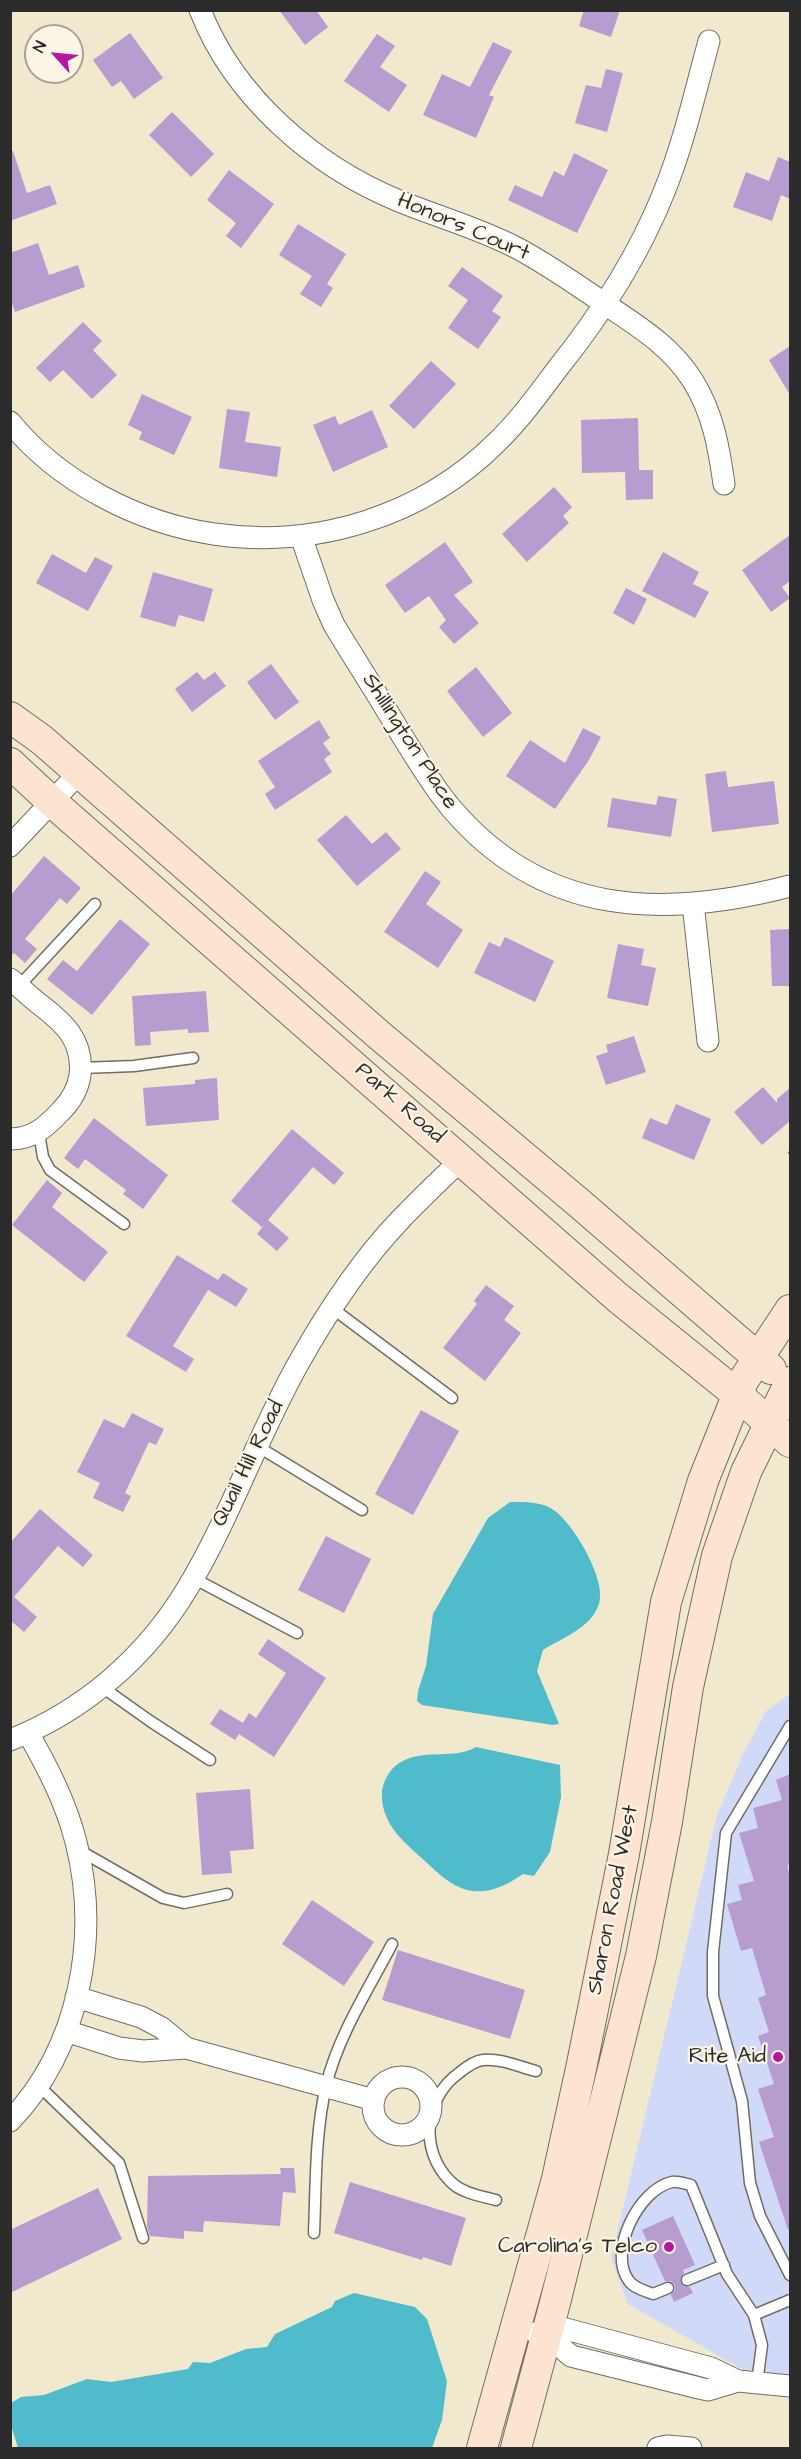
<!DOCTYPE html>
<style>
body{margin:0}
#map{position:relative;width:801px;height:2459px;overflow:hidden;background:#f0e9ce;font-family:"Architects Daughter",sans-serif}
canvas{display:block}
.frame{position:absolute;inset:0;border:12px solid #2b2b2b;pointer-events:none}
.north{position:absolute;left:24px;top:24px;width:60px;height:60px;box-sizing:border-box;background:#fcf5e5;border:2px solid #a8a49b;border-radius:50%;rotate:297deg;font-size:16px;font-weight:700;line-height:24px;text-align:center;color:#2b2b2b}
.north::after{content:'';display:block;margin:auto;width:21px;height:27px;background:#b5179e;clip-path:polygon(50% 0,100% 100%,50% 72%,0 100%)}
</style>
<div id="map">
<canvas width="801" height="2459"></canvas>
<div class="frame"></div>
<div class="north">N</div>
</div>
<script>
const g = document.querySelector('canvas').getContext('2d');
g.lineJoin = 'round';
function paint(path, color) { g.fillStyle = color; g.fill(path, 'evenodd'); }
function strokePath(path, color, width, dash) { g.strokeStyle = color; g.lineWidth = width; g.lineCap = dash ? 'butt' : 'round'; g.setLineDash(dash || []); g.stroke(path); }
function label(font, color, halo, rows, align = 'center') {
  g.font = font + ' "Architects Daughter",sans-serif'; g.lineWidth = 4.5; g.setLineDash([]); g.textBaseline = 'middle'; g.strokeStyle = halo; g.fillStyle = color; for (const [text, x, y, turn = 0] of rows) {
    g.save(); g.translate(x, y); g.rotate((+turn || 0) * Math.PI / 180); g.textAlign = isNaN(turn) ? turn : align; if (halo) g.strokeText(text, 0, 0); g.fillText(text, 0, 0); g.restore();
  }
}
paint(new Path2D(`
 M790,1694V2386L770,2385L628,2304L611,2258L717,1815L744,1752L766,1711Z`), '#d1d9f9');
paint(new Path2D(`
 M510,1502C525,1502 542,1501 555,1511C574,1525 607,1580 599,1604C591,1628 562,1638 543,1650L537,1671L559,1724L553,1725L422,1705L417,1701L418,1691L426,1666L433,1614L488,1518Z
 M476,1747L560,1765L561,1797L550,1852L534,1876L523,1874C507,1885 488,1895 467,1890C451,1886 438,1873 426,1862C404,1842 380,1824 382,1791C383,1783 388,1773 394,1767C420,1745 450,1762 476,1747Z
 M354,2293L415,2307L427,2319L447,2381L442,2420L432,2448H18L11,2425V2403L21,2397L44,2395L87,2379L111,2382L188,2369L193,2362L210,2363L246,2349L267,2347L275,2334L332,2307L335,2301Z`), '#50bbcb');
paint(new Path2D(`
 M279,10H316L328,27L305,45Z
 M584,10H620L611,37L579,26Z
 M130,33L163,78L134,99L121,81L112,87L93,60Z
 M377,34L395,46L380,67L407,85L389,112L344,81Z
 M493,42L512,51L489,95L494,97L476,138L423,115L442,74L470,87Z
 M606,69L623,73L607,132L575,123L586,85L601,88Z
 M172,112L214,154L191,177L149,135Z
 M13,151L27,193L50,185L57,204L10,221V152Z
 M574,153L608,170L577,233L508,200L515,185L542,197L554,171L564,176Z
 M778,157L790,162V199L781,195L772,221L733,207L746,172L769,181Z
 M229,170L274,204L241,248L226,236L236,223L207,200Z
 M298,224L346,254L327,284L333,288L321,307L300,294L312,276L279,255Z
 M38,243L49,275L78,265L85,287L15,312L10,298V253Z
 M462,267L503,296L492,311L501,317L478,349L448,328L468,300L448,286Z
 M83,322L102,341L93,350L117,375L92,399L63,370L50,382L36,368Z
 M790,346V395L769,360Z
 M431,361L456,384L414,429L389,406Z
 M142,394L192,417L174,455L139,439L142,432L128,425Z
 M227,409L250,412L245,442L281,447L277,477L219,468Z
 M372,410L388,447L333,472L313,425L335,416L339,425Z
 M638,418L639,470H653V499L626,500L625,472L582,473L581,420Z
 M554,487L572,507L563,516L569,523L527,562L502,534Z
 M790,535V581L782,587L790,598L771,612L742,570Z
 M445,542L473,582L454,595L479,623L454,644L439,627L446,620L429,596L405,613L385,585Z
 M663,552L699,572L693,584L709,592L695,618L642,591Z
 M52,554L86,573L95,557L113,566L88,611L36,583Z
 M153,572L213,589L204,622L179,615L175,627L140,617Z
 M626,588L647,599L634,625L613,613Z
 M271,664L299,702L275,720L247,682Z
 M476,667L512,713L483,737L447,691Z
 M197,672L204,680L215,672L226,686L192,712L175,689Z
 M319,720L330,738L323,743L331,754L324,759L332,772L275,810L265,794L275,787L258,761Z
 M583,728L601,737L589,760L555,809L506,776L530,740L565,763Z
 M726,771L728,787L774,781L779,824L712,832L705,774Z
 M658,796L677,799L671,837L607,827L612,798L656,805Z
 M346,815L372,844L386,832L401,849L357,886L317,840Z
 M44,856L81,888L67,904L60,898L25,939L37,949L25,963L14,953L10,957V896Z
 M425,871L441,882L426,904L463,930L438,968L384,932Z
 M120,919L150,944L92,1015L47,979L63,960L77,971Z
 M790,929V986H772L770,930Z
 M505,937L554,961L535,1002L474,973L489,942L500,947Z
 M618,944L644,949L641,965L656,968L648,1006L607,998Z
 M206,991L209,1032L188,1033V1029L150,1032L151,1045L135,1046L132,996Z
 M634,1036L646,1072L606,1085L596,1056L608,1052L606,1045Z
 M217,1078L219,1120L146,1126L143,1088L195,1084V1080Z
 M763,1087L777,1103V1099L790,1088V1121L762,1145L734,1112Z
 M676,1104L711,1119L694,1160L642,1138L650,1118L667,1125Z
 M94,1118L168,1175L143,1209L123,1194L126,1190L85,1159L78,1169L64,1158Z
 M292,1129L344,1173L334,1185L313,1167L268,1220L289,1238L277,1251L257,1234L267,1221L262,1227L231,1201Z
 M47,1180L62,1193L52,1207L108,1252L84,1282L12,1225Z
 M177,1255L218,1280L223,1273L248,1289L236,1307L208,1290L173,1346L194,1359L186,1372L126,1336Z
 M486,1285L514,1306L504,1320L521,1333L485,1381L443,1348L477,1304L474,1301Z
 M421,1410L459,1431L413,1515L375,1494Z
 M132,1413L164,1429L156,1445L149,1442L125,1493L131,1496L123,1512L93,1498L100,1483L77,1472L104,1419L124,1428Z
 M40,1509L93,1555L83,1567L58,1546L14,1597L37,1617L24,1632L10,1620V1543Z
 M326,1536L371,1559L344,1613L298,1590Z
 M268,1639L326,1678L274,1757L239,1734L235,1740L210,1724L220,1709L243,1723L249,1713L256,1718L286,1673L258,1654Z
 M790,1774V1864L787,1865L790,1877V2229L788,2230L759,2142L774,2137L758,2089L774,2084L758,2036L769,2032L758,1998L766,1995L752,1948L741,1951L727,1904L742,1900L738,1885L754,1881L739,1833L758,1828L753,1808L782,1800L776,1780Z
 M250,1789L254,1849L230,1851L232,1873L202,1875L196,1793Z
 M312,1900L374,1942L344,1986L282,1944Z
 M398,1950L525,1990L510,2039L382,2000Z
 M280,2168H294L296,2193L283,2192L280,2226L204,2221L203,2232L184,2231V2239L150,2236L147,2227L148,2176L281,2174Z
 M350,2182L466,2218L451,2266L423,2257L422,2260L334,2233Z
 M98,2188L122,2239L10,2293V2230Z
 M673,2216L695,2265L683,2270L684,2273L680,2280L683,2286L690,2287L693,2293L674,2302L671,2295L675,2290V2285L670,2281H665L642,2230Z`), '#b79ccf');
const lane = new Path2D(`
 M19,986L95,904
 M81,1068L134,1066L193,1058
 M39,1133L43,1157L50,1170L124,1224
 M332,1308L452,1398
 M257,1446L362,1510
 M193,1578L297,1633
 M102,1687L150,1721L210,1760
 M790,1726L726,1833L713,1952V1996L742,2101L750,2183L760,2216L790,2275
 M77,1849L163,1898L184,1903L227,1894
 M38,2085L119,2163L143,2238
 M496,2200C481,2196 461,2193 450,2181C419,2150 424,2098 459,2073C465,2068 474,2061 483,2060C500,2058 520,2067 536,2071
 M314,2233C316,2184 315,2134 326,2086C338,2036 368,1990 392,1944
 M687,2280L724,2265
 M668,2288L653,2294C645,2291 634,2288 629,2281C607,2252 639,2189 672,2182C677,2181 686,2184 691,2185L727,2274L754,2315L762,2345L757,2383
 M754,2315L790,2300`);
const street = new Path2D(`
 M200,10C234,97 314,166 399,201C438,217 479,228 517,248C547,264 576,284 605,304C638,326 671,346 693,381C713,413 719,448 724,484
 M10,422C59,482 138,523 214,534C316,549 423,516 497,442C520,420 539,393 558,368C602,313 638,257 664,192C684,143 695,92 709,41
 M301,536L323,600L334,625C356,661 379,697 401,734C417,759 432,786 452,809C543,916 663,919 790,886
 M10,846L79,773
 M693,903L708,1041
 M10,979C20,987 29,996 38,1003C63,1022 84,1040 80,1075C78,1089 71,1101 61,1111C46,1127 33,1139 10,1139
 M10,1740C84,1711 146,1657 187,1589C230,1518 257,1437 298,1364C326,1314 360,1262 400,1220C420,1199 441,1179 462,1159
 M66,2031L119,2048L143,2051L186,2048L162,2028L141,2017L76,1997
 M186,2048L374,2100
 M373 2106a29 29 0 1 1 58 0a29 29 0 1 1-58 0Z
 M10,2121C80,2048 100,1937 76,1842C66,1803 48,1768 28,1733
 M536,2333L546,2334L566,2329L711,2368L738,2381L708,2390L699,2388L571,2356L546,2334
 M738,2381L790,2386
 M658,2448L667,2446L691,2448`);
const secondary = new Path2D(`
 M10,717L42,740L379,1035L579,1203L771,1369
 M10,763L52,802L617,1297L738,1395L790,1442
 M482,2448L557,2179L582,2064L624,1854L666,1602L703,1481L743,1381L790,1310
 M516,2448L555,2303L641,1956L667,1822L688,1687L717,1556L746,1472L790,1382`);
strokePath(lane, '#706e64', 13);
strokePath(street, '#706e64', 23);
strokePath(secondary, '#706e64', 32);
strokePath(new Path2D(`
 M789,1154L790,1152`), '#706e64', 3, [4.5, 4.5]);
strokePath(lane, '#fff', 10);
strokePath(street, '#fff', 21);
strokePath(secondary, '#fde4d1', 30);
for (const [x, y, r, color] of [
 [778,2057,6,"#b5179e"],
 [669,2247,6,"#b5179e"]
]) { const dot = new Path2D(); dot.arc(x, y, r, 0, 2 * Math.PI); g.fillStyle = color; g.fill(dot); strokePath(dot, '#fcf5e5', 2); }
label('22px', '#2b2b2b', '#fcf5e5', [
 ["Honors Court",463,228,23],
 ["Shillington Place",409,742,57],
 ["Park Road",399,1104,41],
 ["Quail Hill Road",249,1464,-64],
 ["Sharon Road West",614,1900,-79]
]);
label('22px', '#2b2b2b', '#fcf5e5', [
 ["Rite Aid",766,2057],
 ["Carolina's Telco",657,2247]
], 'right');
</script>
